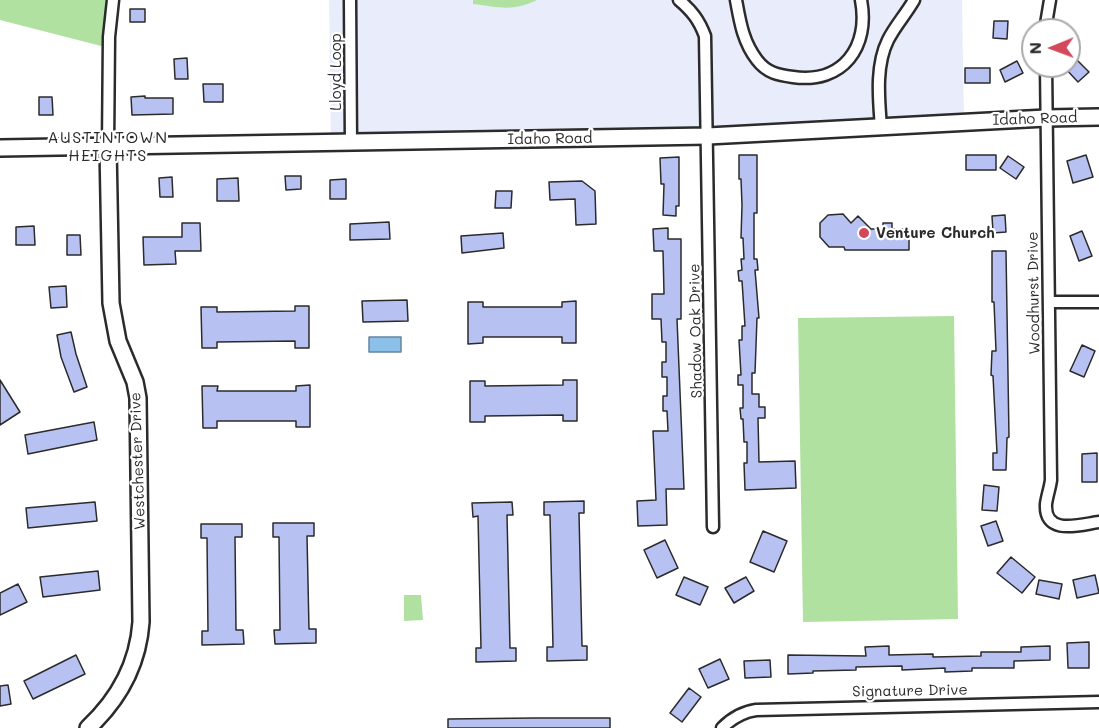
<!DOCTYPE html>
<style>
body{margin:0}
#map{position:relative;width:1099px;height:728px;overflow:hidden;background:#fff;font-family:Mali,sans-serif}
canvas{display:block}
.north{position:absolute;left:1021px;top:18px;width:60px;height:60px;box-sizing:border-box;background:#fff;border:2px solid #aaa;border-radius:50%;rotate:269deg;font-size:16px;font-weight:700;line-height:24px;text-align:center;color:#2b2b2b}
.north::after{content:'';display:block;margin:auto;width:21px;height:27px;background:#d1495b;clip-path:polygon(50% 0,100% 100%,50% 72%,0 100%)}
</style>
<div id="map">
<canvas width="1099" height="728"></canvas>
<div class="north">N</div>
</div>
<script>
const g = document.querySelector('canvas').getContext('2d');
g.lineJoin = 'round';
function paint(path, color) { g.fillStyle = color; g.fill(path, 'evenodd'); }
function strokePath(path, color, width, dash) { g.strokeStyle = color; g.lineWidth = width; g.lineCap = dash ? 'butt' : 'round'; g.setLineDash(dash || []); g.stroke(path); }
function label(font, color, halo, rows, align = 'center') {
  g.font = font + ' Mali,sans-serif'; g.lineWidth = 4.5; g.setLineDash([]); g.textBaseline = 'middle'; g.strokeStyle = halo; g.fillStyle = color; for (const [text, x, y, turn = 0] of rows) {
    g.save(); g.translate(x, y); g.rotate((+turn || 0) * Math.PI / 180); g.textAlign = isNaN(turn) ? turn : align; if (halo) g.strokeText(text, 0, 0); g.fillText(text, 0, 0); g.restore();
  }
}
paint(new Path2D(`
 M329,0H962L964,122L331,144Z`), '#e9edfb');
paint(new Path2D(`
 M0,0H113L109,48L0,20Z
 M473,0H537C512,12 499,7 473,4Z
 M954,316L958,619L803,622L798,318Z
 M404,595H421L423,620L404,621Z`), '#b1e1a1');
const water = new Path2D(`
 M369,337H401V352H369Z`);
paint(water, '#8bc1e8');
strokePath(water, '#65859c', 1.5);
const building = new Path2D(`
 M130,9H145V22H130Z
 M994,21H1008L1007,39L993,38Z
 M1074,57L1089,72L1078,82L1064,67L1069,66V62Z
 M187,58L188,79H175L174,59Z
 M1017,61L1023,73L1005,82L1000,70Z
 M965,68H990V83H965Z
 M203,84H223V102H204Z
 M145,96V98H173V114L132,115L131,97Z
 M39,97H52L53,115H39Z
 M739,155H757V213H754V259H757L758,270H755L759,318H757L755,373H752V394H759V407H765V418H758L759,462L795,461L796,488L745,490L744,463H747V442H744L743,419H741L740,408H743V385H738V375H741L739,340H742V326H745L742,281H739L738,271L742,270L741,259H744L743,238H741L742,205L741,179H739Z
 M966,155H996V170H966Z
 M1086,155L1093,177L1073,183L1067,161Z
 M1008,156L1024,167L1016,179L1000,168Z
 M679,157V206H676V216L663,215L664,184H661L660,158Z
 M285,176H301V189L286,190Z
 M172,177L173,197H160L159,178Z
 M238,178L239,201H217V179Z
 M346,179V199H330V180Z
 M582,181L595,191L596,224L576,225L575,199L550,200L549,182Z
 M496,191H512L511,208H495Z
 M843,214L851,223L858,216L871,229H883V223H892V229H909V250H845L844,247H829L820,237V223L828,215Z
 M1005,215L1006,232L993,233L992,216Z
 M389,222L390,239L350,240V224Z
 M182,223H200L201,251H175L176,264L144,265L143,237H182Z
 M34,226L35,245H16V227Z
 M668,228V239H681V319H677L684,489H666L667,525L638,526L637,501L656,500L653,431H668L667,411H663V396H667V377H662V362H666V342H662L661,319H652V294H664L663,251H654L653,229Z
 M1082,231L1092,256L1079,261L1070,236Z
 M503,233L504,248L462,253L461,236Z
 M67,235H80L81,255H67Z
 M992,251H1006L1009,437L1007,438L1006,470H993V453H997L993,376L991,375L992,351H996L994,302H992Z
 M66,286L67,307L51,308L49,287Z
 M407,300L408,321L363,322L362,301Z
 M576,301V343H562V337H483V343L468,344V302H483V307H562V302Z
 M295,306H309V348H295V341L217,342V348H202L201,307H217V312L295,311Z
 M71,332L76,354L87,387L74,392L61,357L57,335Z
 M1082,345L1095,351L1084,377L1070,371Z
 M0,380L20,412L0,425Z
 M563,380H577V421H563V415L485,416V422H470V381H485V386L563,385Z
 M310,385V427H296V421H217V428H203L202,386H218L217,391H296V386Z
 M94,422L97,440L28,454L25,435Z
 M1097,453V482H1082V454Z
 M984,485L999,487L997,511L982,510Z
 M584,501V513H579L582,646H587V660L547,661V647H553L550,515H544V502Z
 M95,502L97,521L28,528L26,508Z
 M512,502L513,515H507L510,648H516V661L476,662V648H481L478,516L473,517L472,503Z
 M996,521L1003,541L988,546L981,526Z
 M273,523H314V536H307L309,629H316V643L275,644L274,630H280L279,537H273Z
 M201,524H242V537H235L236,630H243L244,644L202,645V631H208L207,538H201Z
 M763,531L787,541L774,572L750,562Z
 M665,540L678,568L657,578L644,550Z
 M1011,557L1035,577L1022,593L997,573Z
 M98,571L100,590L43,597L40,577Z
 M1095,575L1099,593L1077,598L1073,580Z
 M684,577L708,587L700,605L676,595Z
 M746,577L754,591L734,603L725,588Z
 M1039,580L1062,584L1059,599L1036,594Z
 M18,584L27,602L0,615V593Z
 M1089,642V668H1068L1067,643Z
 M889,646V655L933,654V657L981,656V652H1021V647L1050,646V660L1014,661V668H972V671L945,672V668L902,670V666L856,667V670L813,671V673L788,674V655L866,656L865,647Z
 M76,655L85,674L33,699L24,681Z
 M720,659L729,679L708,688L699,669Z
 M770,660L771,677L745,678L744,661Z
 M8,685L11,704L0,706V686Z
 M689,688L701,697L682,722L670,713Z
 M534,718H610V728H448V719Z`);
paint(building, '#b7c2f3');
strokePath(building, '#2b2b2b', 1.5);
const street = new Path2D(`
 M350,0L351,143
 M679,0C692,11 699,20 705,36L713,527
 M736,0C740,22 743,42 757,60C767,73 778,75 793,77C843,84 870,47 861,0
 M1045,30L1050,0
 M1046,66L1051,480C1050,488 1047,496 1046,504C1044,537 1082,524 1099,522
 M881,128C879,100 875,66 888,40C895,26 906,14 914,0
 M108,147L109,37L113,0
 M1049,302H1099
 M722,728C732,718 742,712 756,710L1099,702`);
const secondary = new Path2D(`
 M0,148L708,136L1046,118L1099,117
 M88,728C119,699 138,665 141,622L138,398L135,382L118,341L111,303L108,147`);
strokePath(street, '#2b2b2b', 15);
strokePath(secondary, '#2b2b2b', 20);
strokePath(street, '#fff', 10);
strokePath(secondary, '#fff', 15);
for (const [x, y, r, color] of [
 [864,233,6,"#d1495b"]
]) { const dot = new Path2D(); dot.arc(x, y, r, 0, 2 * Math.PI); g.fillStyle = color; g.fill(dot); strokePath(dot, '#fff', 2); }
label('15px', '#2b2b2b', '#fff', [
 ["Lloyd Loop",336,72,-90],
 ["Idaho Road",1035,119,-2],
 ["Idaho Road",550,139,-1],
 ["Woodhurst Drive",1034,293,-91],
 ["Shadow Oak Drive",696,331,-91],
 ["Westchester Drive",138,461,-92],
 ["Signature Drive",910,691,-1]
]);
label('bold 15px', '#2b2b2b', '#fff', [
 ["Venture Church",876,233]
], 'left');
g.letterSpacing = '1.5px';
label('16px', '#2b2b2b', '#fff', [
 ["AUSTINTOWN",108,138],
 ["HEIGHTS",108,156]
]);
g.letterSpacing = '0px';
</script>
